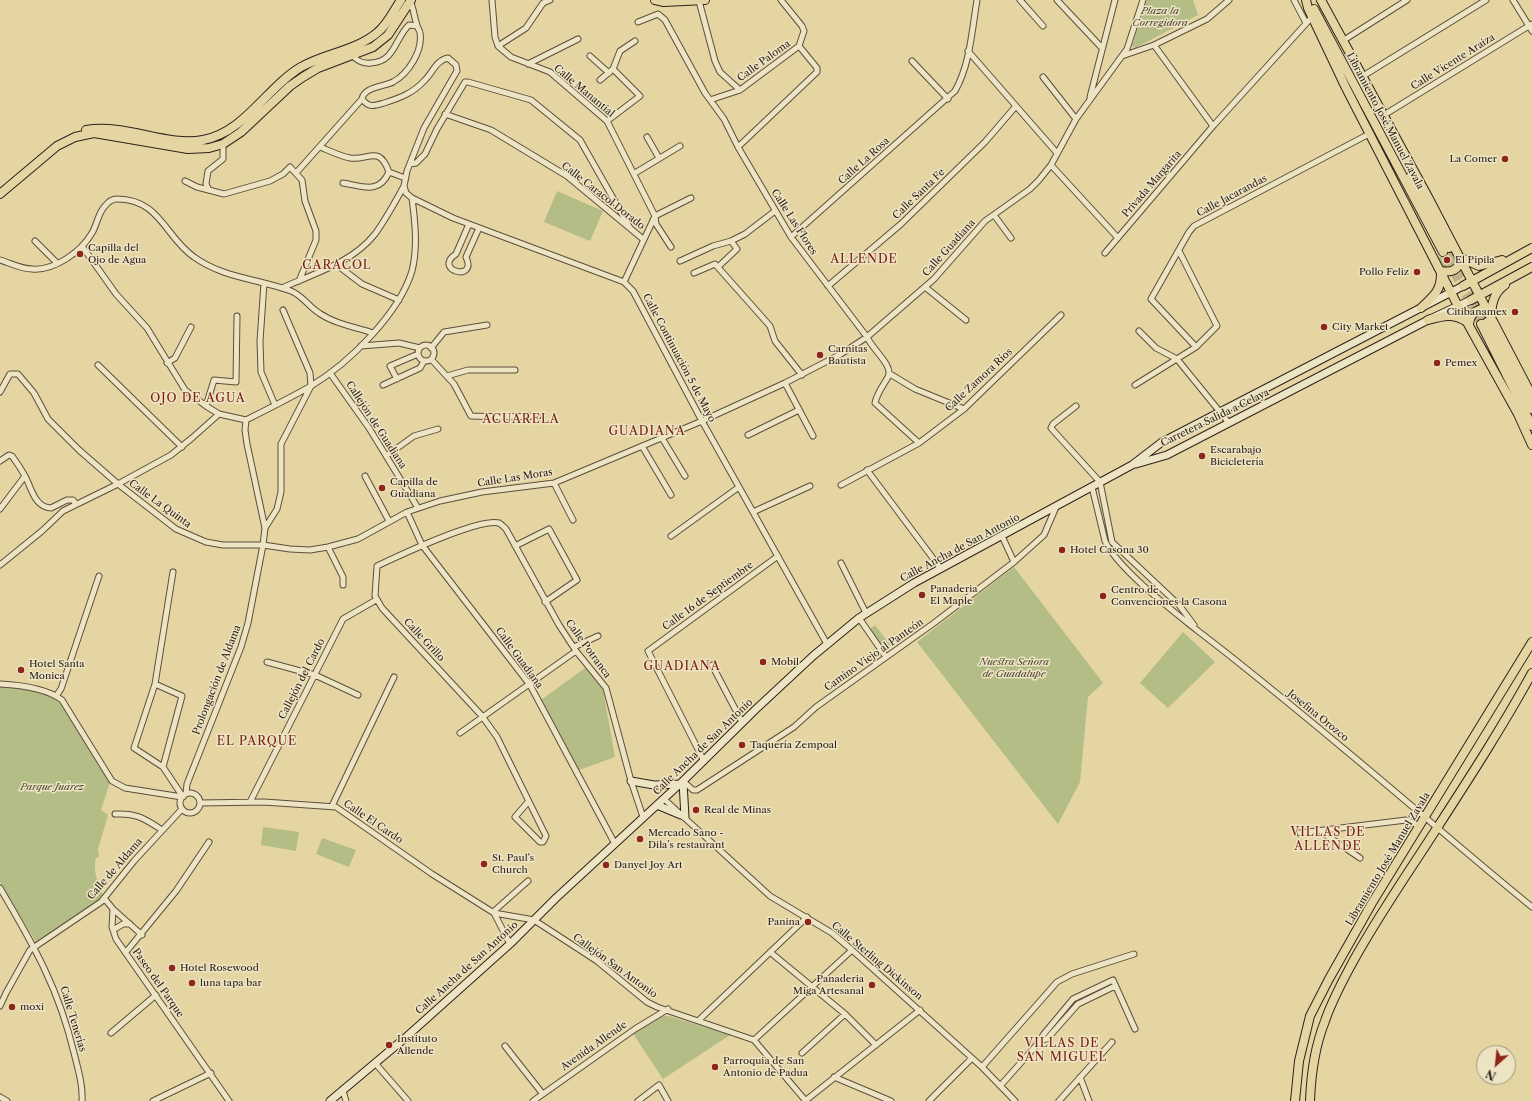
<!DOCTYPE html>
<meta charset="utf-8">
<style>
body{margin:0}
#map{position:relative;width:1532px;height:1101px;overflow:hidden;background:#e4d5a2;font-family:"Libre Caslon Text",serif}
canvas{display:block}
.north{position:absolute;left:1476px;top:1045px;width:40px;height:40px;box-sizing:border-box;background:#ede4c3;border:1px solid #a19680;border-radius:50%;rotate:207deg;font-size:11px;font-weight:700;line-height:16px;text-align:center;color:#2f211b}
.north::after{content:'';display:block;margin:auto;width:14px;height:18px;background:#8f2418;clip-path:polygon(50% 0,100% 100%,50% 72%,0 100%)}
</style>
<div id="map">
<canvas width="1532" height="1101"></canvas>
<div class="north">N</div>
</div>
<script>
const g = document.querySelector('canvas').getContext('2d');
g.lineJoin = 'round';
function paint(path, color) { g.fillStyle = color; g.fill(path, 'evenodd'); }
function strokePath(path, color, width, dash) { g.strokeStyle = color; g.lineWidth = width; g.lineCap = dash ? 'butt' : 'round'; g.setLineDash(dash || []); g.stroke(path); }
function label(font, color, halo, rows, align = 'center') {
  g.font = font + ' "Libre Caslon Text",serif'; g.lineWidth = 3; g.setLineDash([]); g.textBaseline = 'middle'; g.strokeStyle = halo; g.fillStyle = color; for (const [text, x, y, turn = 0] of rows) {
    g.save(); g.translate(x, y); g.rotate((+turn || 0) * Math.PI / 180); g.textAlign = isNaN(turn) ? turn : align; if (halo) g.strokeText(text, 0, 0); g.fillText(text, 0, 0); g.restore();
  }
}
paint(new Path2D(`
 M1147,0H1193L1198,15L1135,48L1132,46Z
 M557,191L603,211L590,241L544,222Z
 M1451,250L1457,261L1454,268H1444L1438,258Z
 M1014,567L1103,683L1088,697L1080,782L1058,824L917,642Z
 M875,625L891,646L884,650L869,630Z
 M1183,632L1215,662L1168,708L1140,683Z
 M585,668L603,690L615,757L579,770L541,700Z
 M0,686L27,689L60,700L110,782L101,810L108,815L98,849L99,857L96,858C92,871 99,884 103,896L92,907L36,942L0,882Z
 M263,827L299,832L296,851L261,845Z
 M322,838L356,850L349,867L316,854Z
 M661,1016H669L730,1035L663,1079L632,1032Z`), '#b3bd85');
strokePath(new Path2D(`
 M1449,248L1487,322
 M1443,252L1481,324`), '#c0b187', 8, [8, 4]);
const minor = new Path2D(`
 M492,0L495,37L498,46L511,57L550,72L607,121L655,216L656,224L671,247
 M1020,0L1043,26
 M1057,0L1102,48
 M1294,0L1306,23
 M1513,0L1532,31
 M699,1L715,61L720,72L740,90
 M638,22L658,14L665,20L705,93L724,119L738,147L791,237L867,337C872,349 894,366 888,377C883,386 877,393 875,403L919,443
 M1344,40L1407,0
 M1154,45L1213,126
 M498,46L526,28L543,3L550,0
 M968,51L1057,153
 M352,55C357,61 362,64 371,63C395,62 395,38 409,25L417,26
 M590,56L609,73
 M1122,56L1154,45L1207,19L1229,0
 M912,61L948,99
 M528,64L578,39
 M1363,76L1486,0
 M1043,77L1076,119
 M600,80L613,69L620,51L635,41
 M1090,97L1115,0
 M362,99C369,108 374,106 384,103C400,98 413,93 424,81C432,74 436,60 448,58L456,65L457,71L454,76L424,128L407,171L404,186L406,193L412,198L453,218L624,282L633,291L702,421L827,644
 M710,100L740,90L799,46L804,31L802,26L781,0
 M445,114L491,130L567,176L643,239
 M1384,115L1532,24
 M607,121L640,96L613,69
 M647,137L659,158
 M320,147C330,151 340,156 350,158C368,161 379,144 389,172
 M738,147L817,72V68L799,46
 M410,164L416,163L425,154L437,129L465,82H468L531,100L580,140L630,228
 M1051,165L1118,238
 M389,172L405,178
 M296,173L362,99C364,87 383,87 393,82C408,74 423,51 420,33C420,30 417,28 417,25C414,17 414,9 410,1
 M635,173L680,146
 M185,181L197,187L224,194L270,181L283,174L290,167L302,180L305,201L316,231V240L299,281
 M343,183C362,186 379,195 389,172
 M209,190L206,184L208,171L223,159V144
 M994,215L1011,238
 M469,224L456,254C432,270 478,283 466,257L479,228
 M791,237L955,91C970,65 972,30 977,0
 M35,241L57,263
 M82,246L116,294L147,328L185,390L206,406L219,414L246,420
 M1105,253L1213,126L1312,17
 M0,260C10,263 21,269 32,269C54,271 81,252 92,233C97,225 98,213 105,206C108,202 112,199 117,199C160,199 165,237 194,257C223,278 259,279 291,291C302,295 309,307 319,313C335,324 355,327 373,333
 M680,261L713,246L731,241
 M337,265L362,284L399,300
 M718,267L737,249L731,241L745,234L775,211
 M694,273L715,264L770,326L775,341L802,375
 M624,282L655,216L691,198
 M264,283L260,341L261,372L275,405
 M828,286L901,224L985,142L1016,106
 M925,287L966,320
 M282,288C315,273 352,263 375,234C386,219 395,202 404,186
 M1139,331L1156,348L1177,359L1229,423
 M418 353a8 8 0 1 1 16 0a8 8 0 1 1-16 0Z
 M361,346L399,343L420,348
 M1196,347L1151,299L1189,232L1194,226L1369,134
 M431,348L444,332L487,325
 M431,359L454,384L471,416C493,417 516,417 538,416
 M167,363L175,358L191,327
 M98,365L182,447
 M330,373L369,428L418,508
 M890,374L915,389L964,409
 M447,376L468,370H515
 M397,379L390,366L418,354
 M785,383L813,436
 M383,385L420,368L424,361
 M1135,385L1196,347L1217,326L1179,251
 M0,392L10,374H18L34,393L48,419L79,450L118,484L176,529L206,542L223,545H263L290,549L310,550L328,547L358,539L407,512L440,501L482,492L554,483L702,421L785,383L841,354L867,337L934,279L985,221L1030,189L1039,180L1051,165L1076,119L1127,49L1143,0
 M206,406L214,380L236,382L237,316
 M1076,406L1053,424L1051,428L1100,482L1112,542L1179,605L1194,625
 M748,435L799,410
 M662,438L685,476
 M642,446L671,495
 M386,456L414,436L438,429
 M0,461L9,455L12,456C17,463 22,470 26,478C32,490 35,507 51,508L67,500H73L75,503
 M867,470L941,569
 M365,476L389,521
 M554,483L573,520
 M841,485L919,443L964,409L1061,315
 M1092,487L1105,541C1118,569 1173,611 1198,631C1248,669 1296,709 1344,749C1407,801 1469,856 1532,907
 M0,509L25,476
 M407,512L422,545L530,685L615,844
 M753,512L810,486
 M265,528L277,509L281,492V444L311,386L310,373L283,310
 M671,536L739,487
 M1002,536L1014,562
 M515,546L549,529L577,580L545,602
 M328,547L343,577V585
 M841,563L866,613
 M0,565L42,531L63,511L118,484L171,455L192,438L219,414
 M173,572L155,684L134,748L163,767L183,797
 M859,618L886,657
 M574,647L598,636
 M267,662L315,675L358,695
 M712,665L742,722
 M0,684C20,685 46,688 62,700L112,781L125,788L182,797
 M155,684L182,696L163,767
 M56,696L61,689L99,576
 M460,733L576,651
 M704,761L648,651L778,556
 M683,781L693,790H697L794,727L816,707L934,623L1014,562L1044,535L1056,507
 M180 803a10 10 0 1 1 20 0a10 10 0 1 1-20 0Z
 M186,794L187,784L241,647L248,623L263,545L265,528L247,444L245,430L246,420C268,409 290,398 311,386C349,363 399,314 412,271C418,247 415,221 412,198
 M664,799L770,896L832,933L852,950L982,1067L1015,1101
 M250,802L343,619L376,600
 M528,802L515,817L540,842H543L546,836L497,737L482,716L382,608L375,596L377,566C398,556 479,518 499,523C501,524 504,527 506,529L559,625L576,651L606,688L631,781L643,817
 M200,803L264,802L336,807L432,874L494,913L534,920L597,961L647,1002L657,1007L754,1040L805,1100
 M332,806L394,677
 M115,814C136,813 144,818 162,830
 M1319,830L1360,858
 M1300,833L1406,820L1420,826
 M0,888C33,944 59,989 74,1053C78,1069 83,1085 82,1101
 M104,898L113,909L112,927L116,939L229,1101
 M113,909L142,935
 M493,912L528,881
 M494,913L510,944
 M113,930L123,924H130
 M126,952L176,891L209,842
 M770,952L845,1014L876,1045
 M0,1006L6,993L30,950L101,902L134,861L182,809
 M699,1020L807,917
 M111,1033L156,995
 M754,1040L852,950
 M1041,1040L1047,1039L1078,1004L1115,986
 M505,1046L542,1093
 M802,1053L845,1014
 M375,1063L408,1101
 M982,1067L1057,982L1072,974L1134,954
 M834,1077L891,1101
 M1080,1077L1089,1101
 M1001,1085L1041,1040L1043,1035L1073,999L1113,980L1135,1029
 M343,1091L346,1101
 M0,1097L7,1101
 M153,1101L211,1073
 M533,1101L635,1029L668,1009
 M638,1101L659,1085L668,1101
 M805,1101L920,1010
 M929,1101L971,1059
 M1059,1101L1112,1042`);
const secondary = new Path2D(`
 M1136,464L1167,455L1428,320L1471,300
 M631,781L654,785L680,784
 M683,782L685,817
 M657,805L681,815
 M330,1101L405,1038L510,944L556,898L683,781L755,710L813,656L859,618L914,583L1132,465L1162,442L1463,286`);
const primary = new Path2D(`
 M655,0L664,2L705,0
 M1306,0L1308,8L1346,88L1458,306L1518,414L1532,445
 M1321,0L1428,197L1532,396
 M1314,9L1443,252
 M86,130C126,123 166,147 203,140C245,132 266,88 301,67C326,53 356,51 378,32C388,24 394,10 401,0
 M1411,176L1449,248
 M0,194L57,146L75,137L94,133L188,149L209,148L223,144L241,132L290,86L303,77L318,68L373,47L388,35L411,0
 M1461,258L1479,266L1502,260
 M1441,271C1452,273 1459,270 1461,258
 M1463,286L1532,248
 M1471,300L1532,267
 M1421,308C1433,296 1441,292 1441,273
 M1491,314C1492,301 1495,292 1505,285
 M1428,320C1443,316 1453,313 1467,322
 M1487,322L1532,409
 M1469,324C1470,316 1473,312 1481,309L1491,315
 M1481,324L1532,426
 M1295,1101L1299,1061L1310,1016L1329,979L1372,903L1532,642
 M1310,1101C1311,1074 1315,1046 1325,1021C1331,1003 1340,986 1349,969C1375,920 1407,875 1437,828C1470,777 1503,726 1532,673`);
strokePath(minor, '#5c4e3d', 7);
strokePath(secondary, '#2f211b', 9);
strokePath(primary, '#2f211b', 10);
strokePath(minor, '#ede4c3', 5);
strokePath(secondary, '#ede4c3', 7);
strokePath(primary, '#e4d5a2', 8);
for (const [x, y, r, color] of [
 [1505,159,4,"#8f2418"],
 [80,254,4,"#8f2418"],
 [1447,260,4,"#8f2418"],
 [1417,272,4,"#8f2418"],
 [1515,312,4,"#8f2418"],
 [1324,327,4,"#8f2418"],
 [820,355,4,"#8f2418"],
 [1437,363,4,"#8f2418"],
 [1202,456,4,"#8f2418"],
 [382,488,4,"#8f2418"],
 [1062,550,4,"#8f2418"],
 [922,595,4,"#8f2418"],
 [1103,596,4,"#8f2418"],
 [763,662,4,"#8f2418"],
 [21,670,4,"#8f2418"],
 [742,745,4,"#8f2418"],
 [696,810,4,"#8f2418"],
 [640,839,4,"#8f2418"],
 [484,864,4,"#8f2418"],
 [606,865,4,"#8f2418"],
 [808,922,4,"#8f2418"],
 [172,968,4,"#8f2418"],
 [192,983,4,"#8f2418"],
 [872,985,4,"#8f2418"],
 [12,1007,4,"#8f2418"],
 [389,1045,4,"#8f2418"],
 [715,1067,4,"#8f2418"]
]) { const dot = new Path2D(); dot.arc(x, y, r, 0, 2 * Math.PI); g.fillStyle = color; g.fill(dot); strokePath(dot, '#ede4c3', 1.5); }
label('italic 10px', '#504836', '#ede4c3', [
 ["Plaza la",1160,11],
 ["Corregidora",1160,23],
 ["Nuestra Señora",1014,662],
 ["de Guadalupe",1014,674],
 ["Parque Juárez",52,787]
]);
label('10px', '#2f211b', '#ede4c3', [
 ["Calle Paloma",764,61,-36],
 ["Calle Vicente Araiza",1453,62,-32],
 ["Calle Manantial",584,91,40],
 ["Libramiento José Manuel Zavala",1385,121,62],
 ["Calle La Rosa",864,161,-42],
 ["Privada Margarita",1152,184,-49],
 ["Calle Santa Fe",919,194,-44],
 ["Calle Caracol Dorado",603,196,38],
 ["Calle Jacarandas",1232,196,-28],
 ["Calle Las Flores",794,222,57],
 ["Calle Guadiana",949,248,-48],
 ["Calle Continuación 5 de Mayo",679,358,62],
 ["Calle Zamora Ríos",979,380,-43],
 ["Carretera Salida a Celaya",1215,418,-26],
 ["Callejón de Guadiana",376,425,57],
 ["Calle Las Moras",515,478,-9],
 ["Calle La Quinta",160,504,36],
 ["Calle Ancha de San Antonio",960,548,-28],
 ["Calle 16 de Septiembre",708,596,-36],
 ["Calle Grillo",424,640,47],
 ["Calle Potranca",588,649,54],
 ["Camino Viejo al Panteón",874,655,-35],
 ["Calle Guadiana",519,658,54],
 ["Callejón del Cardo",302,679,-63],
 ["Prolongación de Aldama",217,680,-69],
 ["Josefina Orozco",1318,716,39],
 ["Calle Ancha de San Antonio",703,747,-44],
 ["Calle El Cardo",373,822,34],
 ["Libramiento José Manuel Zavala",1388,859,-59],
 ["Calle de Aldama",115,869,-49],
 ["Calle Sterling Dickinson",877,961,40],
 ["Callejón San Antonio",615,966,36],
 ["Calle Ancha de San Antonio",467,968,-42],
 ["Paseo del Parque",158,983,55],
 ["Calle Tenerías",73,1019,73],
 ["Avenida Allende",594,1046,-35]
]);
label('10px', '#2f211b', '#ede4c3', [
 ["La Comer",1497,159,"right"],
 ["Capilla del",88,248],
 ["Ojo de Agua",88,260],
 ["El Pipila",1455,260],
 ["Pollo Feliz",1409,272,"right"],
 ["Citibanamex",1507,312,"right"],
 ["City Market",1332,327],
 ["Carnitas",828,349],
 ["Bautista",828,361],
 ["Pemex",1445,363],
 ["Escarabajo",1210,450],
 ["Bicicletería",1210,462],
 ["Capilla de",390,482],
 ["Guadiana",390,494],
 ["Hotel Casona 30",1070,550],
 ["Panaderia",930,589],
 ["El Maple",930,601],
 ["Centro de",1111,590],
 ["Convenciones la Casona",1111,602],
 ["Mobil",771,662],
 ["Hotel Santa",29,664],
 ["Monica",29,676],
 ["Taquería Zempoal",750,745],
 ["Real de Minas",704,810],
 ["Mercado Sano -",648,833],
 ["Dila’s restaurant",648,845],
 ["St. Paul's",492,858],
 ["Church",492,870],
 ["Danyel Joy Art",614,865],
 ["Panina",800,922,"right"],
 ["Hotel Rosewood",180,968],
 ["Panaderia",864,979,"right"],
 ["Miga Artesanal",864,991,"right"],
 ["luna tapa bar",200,983],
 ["moxi",20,1007],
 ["Instituto",397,1039],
 ["Allende",397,1051],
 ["Parroquia de San",723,1061],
 ["Antonio de Padua",723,1073]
], 'left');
g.letterSpacing = '1px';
label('12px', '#7a1f14', '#ede4c3', [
 ["ALLENDE",864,260],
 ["CARACOL",337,266],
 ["OJO DE AGUA",198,399],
 ["ACUARELA",521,420],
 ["GUADIANA",647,432],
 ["GUADIANA",682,667],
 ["EL PARQUE",257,742],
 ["VILLAS DE",1328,833],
 ["ALLENDE",1328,847],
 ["VILLAS DE",1062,1044],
 ["SAN MIGUEL",1062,1058]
]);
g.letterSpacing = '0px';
</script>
